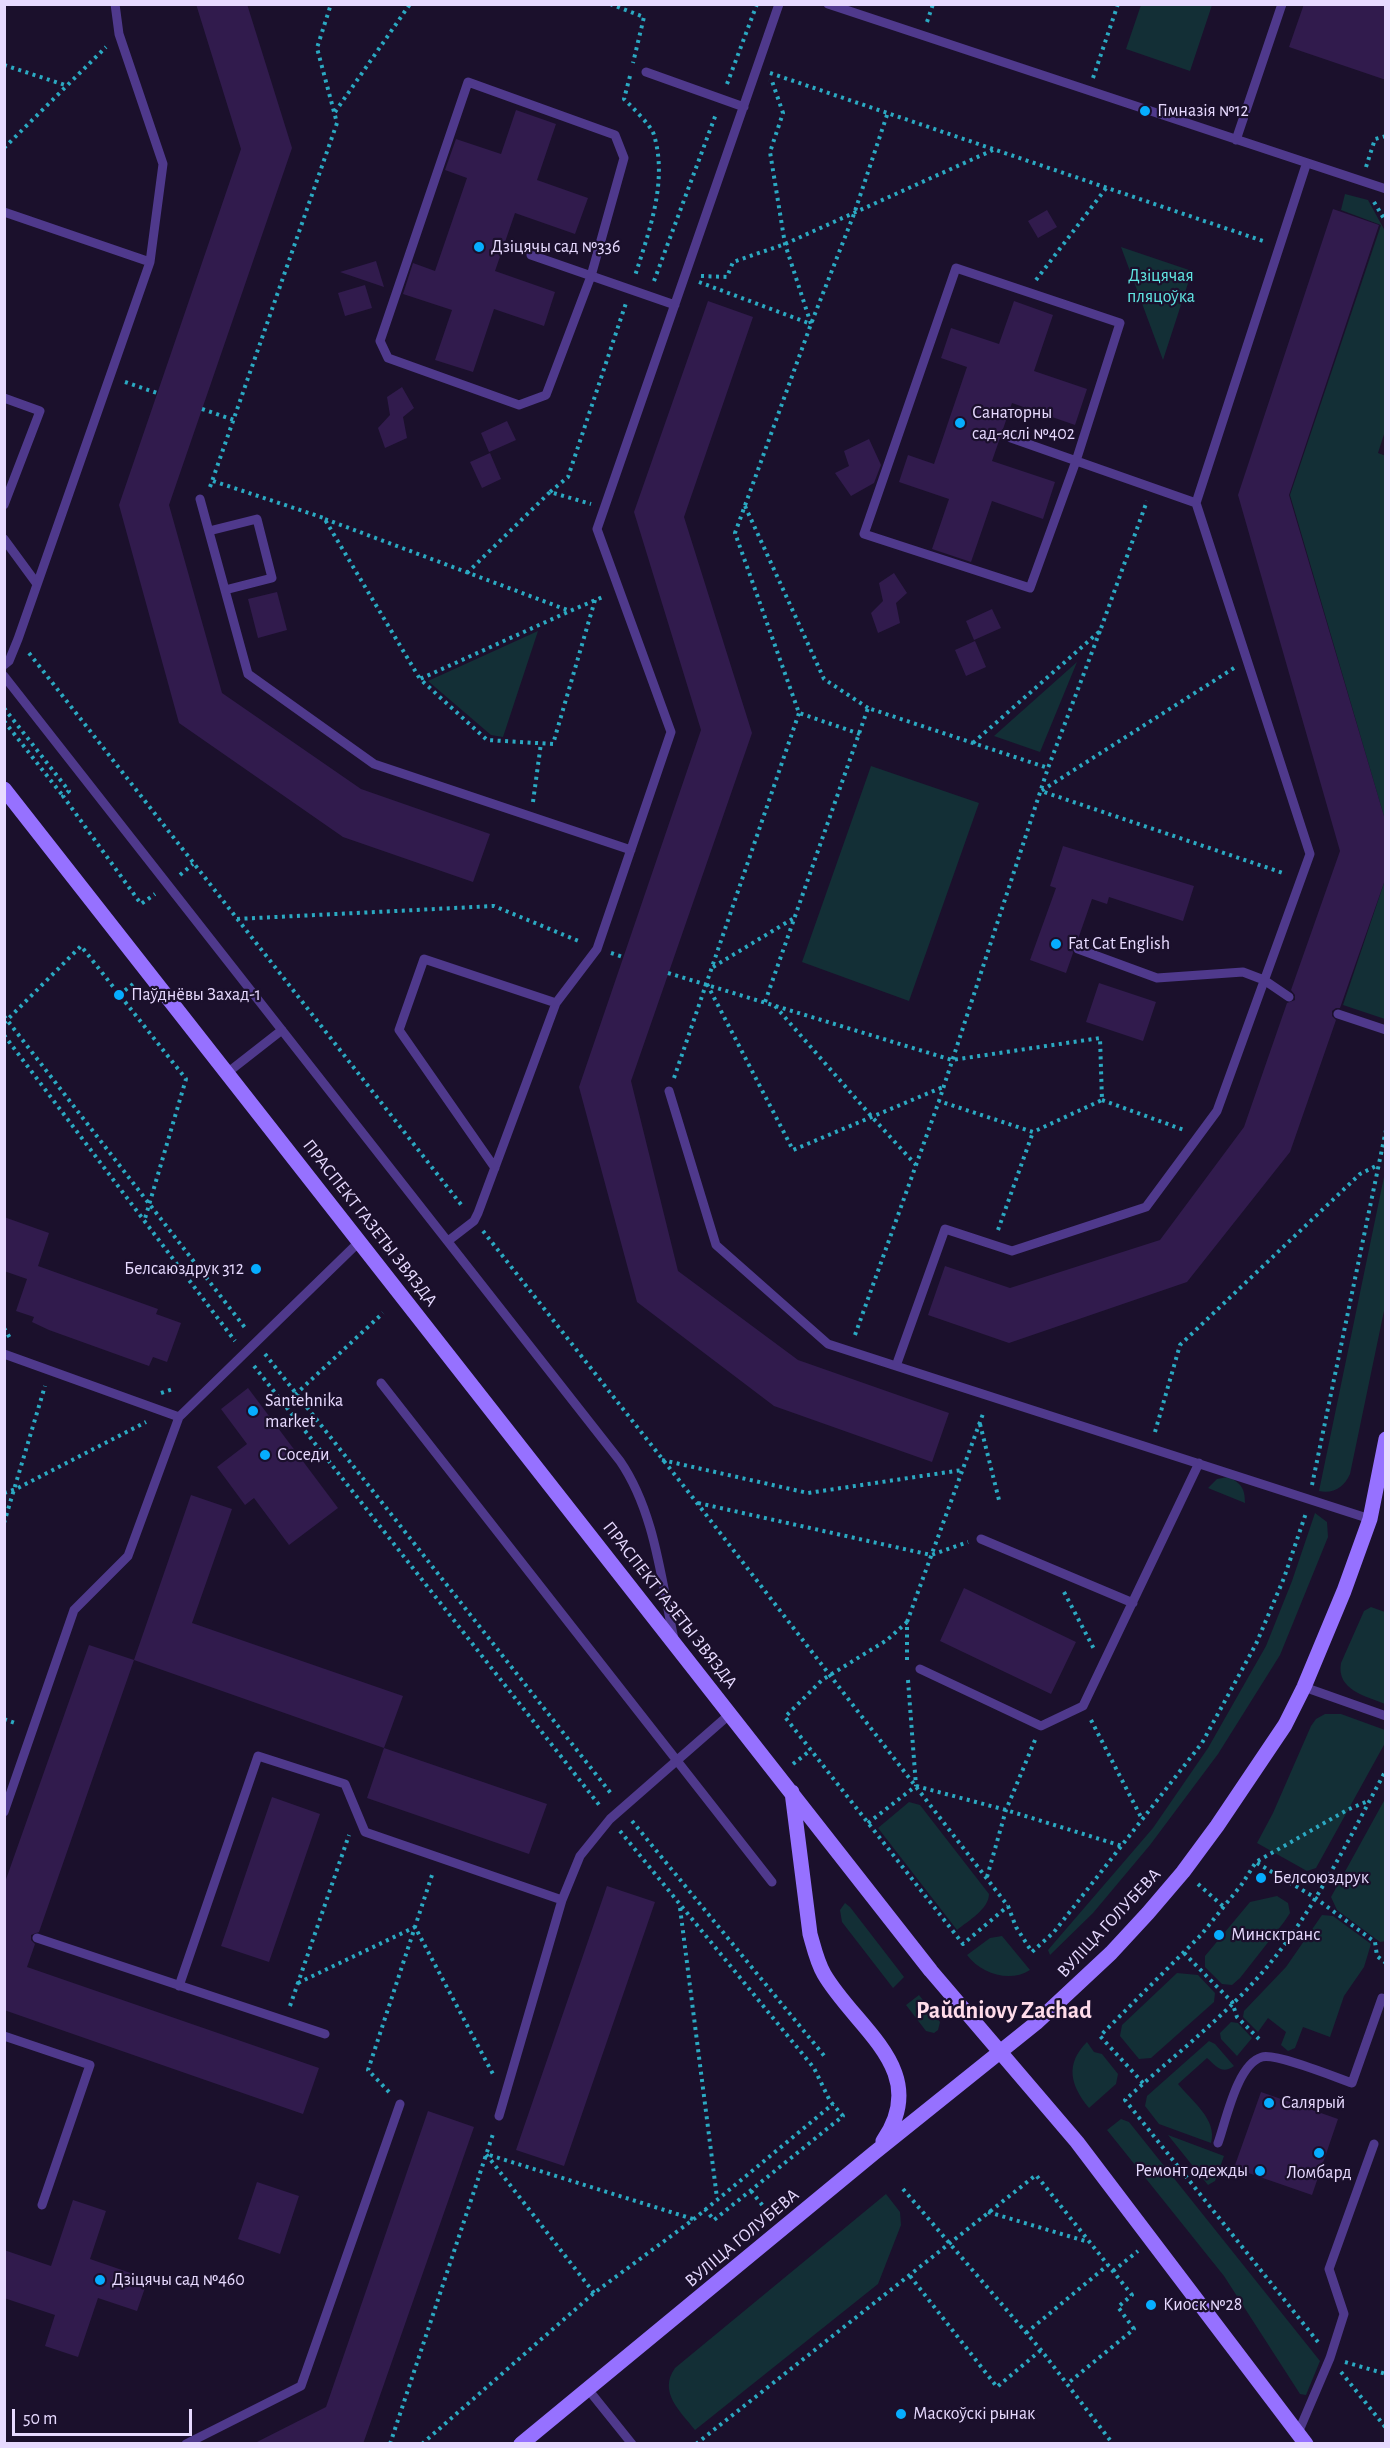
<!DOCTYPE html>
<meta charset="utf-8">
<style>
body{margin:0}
#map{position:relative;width:1390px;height:2448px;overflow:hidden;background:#1b102c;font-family:"Alegreya Sans",sans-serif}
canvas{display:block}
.frame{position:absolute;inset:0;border:6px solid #e7daff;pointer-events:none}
.scale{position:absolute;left:12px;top:2409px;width:180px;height:27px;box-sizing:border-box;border:3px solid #e7daff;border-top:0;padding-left:8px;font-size:18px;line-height:21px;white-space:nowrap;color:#e7daff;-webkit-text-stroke:4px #1b102c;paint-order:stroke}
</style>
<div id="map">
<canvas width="1390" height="2448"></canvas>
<div class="frame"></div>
<div class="scale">50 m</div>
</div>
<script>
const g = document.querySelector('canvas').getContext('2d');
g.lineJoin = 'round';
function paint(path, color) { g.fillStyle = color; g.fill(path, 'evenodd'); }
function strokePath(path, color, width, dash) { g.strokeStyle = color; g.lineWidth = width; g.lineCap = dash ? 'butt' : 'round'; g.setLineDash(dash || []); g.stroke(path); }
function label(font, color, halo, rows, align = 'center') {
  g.font = font + ' "Alegreya Sans",sans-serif'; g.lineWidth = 4.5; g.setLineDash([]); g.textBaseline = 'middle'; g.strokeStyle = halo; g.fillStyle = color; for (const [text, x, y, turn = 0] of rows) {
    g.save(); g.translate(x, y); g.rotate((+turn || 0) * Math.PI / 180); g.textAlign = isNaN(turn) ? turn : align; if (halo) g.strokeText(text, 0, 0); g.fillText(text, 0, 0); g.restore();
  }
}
paint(new Path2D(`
 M1141,5H1212L1190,71L1126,49Z
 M1345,194L1368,200L1385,231L1386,428L1378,453L1386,456L1385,820L1290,495L1381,225L1341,210Z
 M1121,247L1192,271L1163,360Z
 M538,631L503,737L491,735L428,681Z
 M1077,662L1040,752L994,736Z
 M871,766L979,803L909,1001L802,962Z
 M1385,880V1019L1343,1005Z
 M1385,1172V1306L1350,1474C1344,1487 1334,1494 1319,1491Z
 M1228,1477C1241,1483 1245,1488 1245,1503L1208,1488L1217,1479Z
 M1315,1513L1327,1522L1328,1537L1280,1655L1218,1754L1150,1845L1093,1913L1050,1955L1048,1950L1153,1828L1208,1748L1266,1646L1292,1581Z
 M1371,1607L1385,1612V1704C1366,1696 1336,1690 1341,1663L1364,1611Z
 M1325,1714H1341L1385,1730V1743L1316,1868L1307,1871L1257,1843L1273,1813L1311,1726L1316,1719Z
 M1385,1799L1386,1941L1380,1942L1337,1910L1331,1897Z
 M909,1802L920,1805L989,1894C989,1909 968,1921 957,1930L878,1828Z
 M1277,1896L1288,1903L1290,1913L1284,1922L1240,1978L1232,1985L1222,1984L1205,1967V1956L1250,1902Z
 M845,1903L850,1907L904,1977L893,1988L842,1922L840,1910Z
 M1322,1915L1333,1916L1371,1944L1364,1967L1344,1996L1330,2037L1303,2027L1295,2048L1288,2051L1281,2045L1286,2032L1268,2018L1258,2032L1243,2017L1244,2011L1286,1967Z
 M1002,1936L1030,1970C1010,1983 981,1974 967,1955L990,1938Z
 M1177,1973L1198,1975L1215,1993L1214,2002L1151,2058L1139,2059L1120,2036L1122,2025Z
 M919,1995L940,2022L938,2030L934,2033L926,2031L906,2005Z
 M1231,2022L1238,2023L1252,2038L1237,2056L1221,2039L1220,2033Z
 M1209,2041L1215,2044L1234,2066C1222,2075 1216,2066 1207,2058L1178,2084C1191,2100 1218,2120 1211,2143L1159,2124L1145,2106L1147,2096Z
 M1087,2042L1094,2052L1102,2054L1118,2074L1116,2084L1089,2108C1070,2085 1065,2064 1087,2042Z
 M1121,2119L1129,2122L1320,2361L1306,2395L1300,2394L1224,2276L1107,2130Z
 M1168,2135L1224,2156L1215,2181L1208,2185Z
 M886,2194L900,2212L901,2225L878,2284L695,2430C680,2411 658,2392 675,2368Z`), '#132f36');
paint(new Path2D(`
 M196,4H247L292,148L169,505L222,693L361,789L490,834L473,882L343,837L179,723L119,505L241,149Z
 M1304,4H1386V80L1289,47Z
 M516,110L556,124L537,180L588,198L575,234L515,213L495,271L555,292L544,326L494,309L473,372L435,360L452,310L403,294L413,263L435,271L467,178L445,170L456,139L501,154Z
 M1333,209L1379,225L1289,495L1386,823V877L1340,1008H1336L1332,1011V1016L1336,1020L1290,1152L1187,1282L1009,1343L928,1315L945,1266L1010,1288L1160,1240L1244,1127L1287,1003L1295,1000V995L1291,990L1340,851L1238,495Z
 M1047,210L1057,227L1038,238L1028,221Z
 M376,261L384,287L340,272Z
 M365,285L372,308L345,316L338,293Z
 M708,301L753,317L684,517L752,733L631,1081L678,1271L798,1360L949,1413L932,1462L774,1406L637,1302L579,1087L701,730L634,512Z
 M1014,301L1053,315L1034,371L1087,389L1075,425L1012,403L992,461L1055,482L1043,519L992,501L971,562L932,549L949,499L899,482L908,455L934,464L967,367L941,358L951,328L999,344Z
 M402,387L414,408L403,417L407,438L385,448L378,428L390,415L387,397Z
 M507,421L516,440L489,452L481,433Z
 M869,439L881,465L874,483L851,496L835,473L849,466L844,451Z
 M490,453L501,479L482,488L470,462Z
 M894,573L907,593L896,603L900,623L878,633L871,613L883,601L879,583Z
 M277,592L287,630L258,638L248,599Z
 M992,609L1001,628L974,640L966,621Z
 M975,641L986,667L966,676L955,650Z
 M1063,846L1194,886L1183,921L1109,897L1107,904L1092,899L1077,942L1072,947L1073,953L1066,973L1030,960L1056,888L1050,886Z
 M1099,983L1156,1002L1143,1041L1086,1022Z
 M4,1217L49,1233L38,1266L158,1309L156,1314L181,1323L167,1362L153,1357L149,1366L49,1330L32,1322L34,1317L16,1311L27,1279L4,1271Z
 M248,1388L338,1508L289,1545L254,1498L245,1505L217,1467L247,1444L221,1409Z
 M191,1495L232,1509L192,1623L403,1696L384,1748L134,1660Z
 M964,1588L1076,1642L1051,1694L940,1641Z
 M89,1645L134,1660L39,1932L31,1935V1940L35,1944L27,1967L319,2068L303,2114L4,2010V1885Z
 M384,1748L547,1804L529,1854L367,1798Z
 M272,1797L320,1814L269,1962L221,1946Z
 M607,1886L655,1902L564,2166L516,2150Z
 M1261,2092L1338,2119L1312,2195L1234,2168Z
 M428,2111L474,2127L363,2444H253L326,2407Z
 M257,2182L299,2196L280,2254L238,2239Z
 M73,2200L106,2211L90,2259L148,2279L137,2311L98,2298L78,2357L45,2346L55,2315L4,2298V2250L51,2266Z`), '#311b4d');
strokePath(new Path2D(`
 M610,4L644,17L633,63
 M927,22L933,4
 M4,65L68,86
 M770,73L1266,242
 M630,76L624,99C632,107 651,125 654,135C668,182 649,231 635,276
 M1093,78L1118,4
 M727,84L757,4
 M335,112L410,4
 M4,148L106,47
 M1366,167L1375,139L1386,136
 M1374,202L1386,222
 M701,276L727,277L733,262L785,244L993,150
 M1036,280L1107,187
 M654,281L716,114
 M699,282L811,324L785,244L770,152L783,113L772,81L769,80
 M125,382L157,393
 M202,409L234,420
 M213,481L324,518L420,679
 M210,487L337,123L317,48L331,4
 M550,492L568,477L626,303
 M745,506L824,679L868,708
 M325,519L570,611
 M467,573L550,492L591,504
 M595,600L553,744L487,740L420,679L570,611L605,596
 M29,653L463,1207
 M1234,668L1041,791L1286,874
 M4,708L69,791L63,796L141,904L155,894
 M4,721L63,796
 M860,734L799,713L735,533L811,324L854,214L888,112
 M973,743L1100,631L1147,501
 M533,802L541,743
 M180,875L193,864
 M237,919L494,906L581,942
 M611,953L623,957
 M713,967L794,918
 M668,973L952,1060L1100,1038L1102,1100L1033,1132L939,1101
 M707,984L793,1150L943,1087
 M119,995L133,984
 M765,1002L868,708L1048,768
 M775,1006L872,1117L916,1165
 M4,1016L246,1329
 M4,1023L81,946L186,1079L144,1222
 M4,1035L235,1341
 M674,1078L799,713
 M1102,1100L1184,1130
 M998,1230L1033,1132
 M483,1231L697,1503L1008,1906L1016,1927L1032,1952L1054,1932L1202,1743L1256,1644L1284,1578L1306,1513
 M4,1328L10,1338
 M855,1335L939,1101L1048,768L1100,631
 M265,1354L613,1796
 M254,1366L600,1806
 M161,1393L173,1389
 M284,1405L383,1313
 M980,1424L1000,1504
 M1155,1432L1180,1345L1360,1174L1378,1165
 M662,1460L808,1493L962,1470
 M1312,1485L1386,1130
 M4,1493L16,1489L146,1422
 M698,1503L931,1555L968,1542
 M4,1523L45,1386
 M1064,1592L1094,1649
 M907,1622L984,1411
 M907,1660V1622L887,1640L822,1680L785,1717L963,1944L1008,1906
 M908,1680L916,1786
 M4,1719L18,1724
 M1091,1720L1142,1819
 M793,1764L811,1750
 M916,1786L1006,1810L1122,1846
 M632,1821L826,2058
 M868,1823L916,1786
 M620,1831L814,2068L830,2101L843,2116L714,2220L705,2209
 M1257,1863L1314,1897L1375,1942L1377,1956L1386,1963
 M987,1877L1006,1810L1035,1740
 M1198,1884L1224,1907
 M680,1908L717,2198
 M1184,1953L1232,2002L1237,2017L1260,2040
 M298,1983L415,1927L494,2076
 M290,2006L349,1835
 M1143,2083L1100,2036L1201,1935L1242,1884L1256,1862L1347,1810L1368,1801
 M389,2092L368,2070L433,1872
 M903,2189L1041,2350L1113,2444
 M751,2191L771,2216
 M988,2212L1085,2241L1087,2239
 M1113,2271L1138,2251
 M910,2276L997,2387L1041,2350
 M594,2293L486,2154L693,2219
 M1026,2333L1108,2265
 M1318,2342L1125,2100C1173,2056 1231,2012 1271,1962C1316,1907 1352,1833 1386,1770
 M1345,2362L1386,2374
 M1341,2372L1386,2428
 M390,2444L494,2131
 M422,2444L594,2293L694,2219L833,2104
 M696,2444L1036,2175L1132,2295L1118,2307L1134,2329L1067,2384`), '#2ba9c2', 4, [3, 4.5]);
strokePath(new Path2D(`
 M828,4L1386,189
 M646,72L744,107
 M468,82L615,135L624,158L591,276L546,395L519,405L388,358L380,341Z
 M1236,140L1282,4
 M4,212L150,262
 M531,255L675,305
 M956,268L1120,323L1076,461L1030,588L864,534Z
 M4,398L40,411L4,505
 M1011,438L1196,503
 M200,499L248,674L374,764L631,850
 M209,531L257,519L272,578L225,590
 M4,539L37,584
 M4,665L9,661L18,639L150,262L163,164L119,34L115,4
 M4,676L620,1461C655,1512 661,1580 674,1639
 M1078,949L1157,978L1243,972L1264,980L1289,997
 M1338,1014L1386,1030
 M227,1073L282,1030
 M669,1091L716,1245L828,1344L896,1366L945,1229L1012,1251L1146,1207L1217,1111L1310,854L1196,503L1306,165
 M495,1168L399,1030L424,959L556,1003
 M448,1241L474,1221L478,1213L556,1003L597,949L671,732L597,529L779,4
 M4,1354L179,1417
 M896,1366L1370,1519
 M381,1383L772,1882
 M981,1539L1133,1603
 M920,1669L1041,1726L1083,1706L1199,1463
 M1304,1687L1386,1716
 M4,1812L74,1610L128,1556L179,1417L360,1241
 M37,1938L325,2034
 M179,1986L258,1756L345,1784L365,1832L562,1900
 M4,2036L90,2065L42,2205
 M499,2116L562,1900L580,1856L610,1819L730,1714
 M1218,2143C1226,2121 1237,2064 1262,2057C1276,2053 1335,2077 1352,2083L1382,1998L1386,1999
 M587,2388L632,2444
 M1298,2433L1330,2358L1344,2314L1329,2269L1374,2144
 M186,2444L301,2386L400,2104`), '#4f398c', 9);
strokePath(new Path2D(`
 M4,789L931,1971L1077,2142L1306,2444
 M792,1792L810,1934C814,1948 817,1962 824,1974C856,2029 932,2070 883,2141
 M521,2444L874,2153L1036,2023L1111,1953L1148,1913L1183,1872L1217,1826L1285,1725L1304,1687L1344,1591L1370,1519L1386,1439`), '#9671ff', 15);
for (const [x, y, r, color] of [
 [1145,111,6,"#06adff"],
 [479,247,6,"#06adff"],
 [960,423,6,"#06adff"],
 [1056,944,6,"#06adff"],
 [119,995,6,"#06adff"],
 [256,1269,6,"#06adff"],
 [253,1411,6,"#06adff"],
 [265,1455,6,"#06adff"],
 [1261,1878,6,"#06adff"],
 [1219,1935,6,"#06adff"],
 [1269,2103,6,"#06adff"],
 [1319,2153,6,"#06adff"],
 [1260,2171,6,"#06adff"],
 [100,2280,6,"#06adff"],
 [1151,2305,6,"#06adff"],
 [901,2414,6,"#06adff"]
]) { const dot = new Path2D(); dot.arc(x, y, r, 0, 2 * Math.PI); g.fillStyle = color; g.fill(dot); strokePath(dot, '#1b102c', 2); }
label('18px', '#e7daff', '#1b102c', [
 ["Гімназія №12",1157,111],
 ["Дзіцячы сад №336",491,247],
 ["Санаторны",972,413],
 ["сад-яслі №402",972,434],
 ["Fat Cat English",1068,944],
 ["Паўднёвы Захад-1",131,995],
 ["Белсаюздрук 312",244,1269,"right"],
 ["Santehnika",265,1401],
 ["market",265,1422],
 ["Соседи",277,1455],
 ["Белсоюздрук",1273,1878],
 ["Минсктранс",1231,1935],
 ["Салярый",1281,2103],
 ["Ремонт одежды",1248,2171,"right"],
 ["Ломбард",1319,2173,"center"],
 ["Дзіцячы сад №460",112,2280],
 ["Киоск №28",1163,2305],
 ["Маскоўскі рынак",913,2414]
], 'left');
label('18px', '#60e6e3', '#1b102c', [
 ["Дзіцячая",1161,276],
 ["пляцоўка",1161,297]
]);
label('18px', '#e7daff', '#1b102c', [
 ["ПРАСПЕКТ ГАЗЕТЫ ЗВЯЗДА",370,1223,52],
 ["ПРАСПЕКТ ГАЗЕТЫ ЗВЯЗДА",670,1605,52],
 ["ВУЛІЦА ГОЛУБЕВА",1109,1923,-47],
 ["ВУЛІЦА ГОЛУБЕВА",742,2238,-40]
]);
label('bold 24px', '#ffdcea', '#1b102c', [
 ["Paŭdniovy Zachad",1004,2011]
]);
</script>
